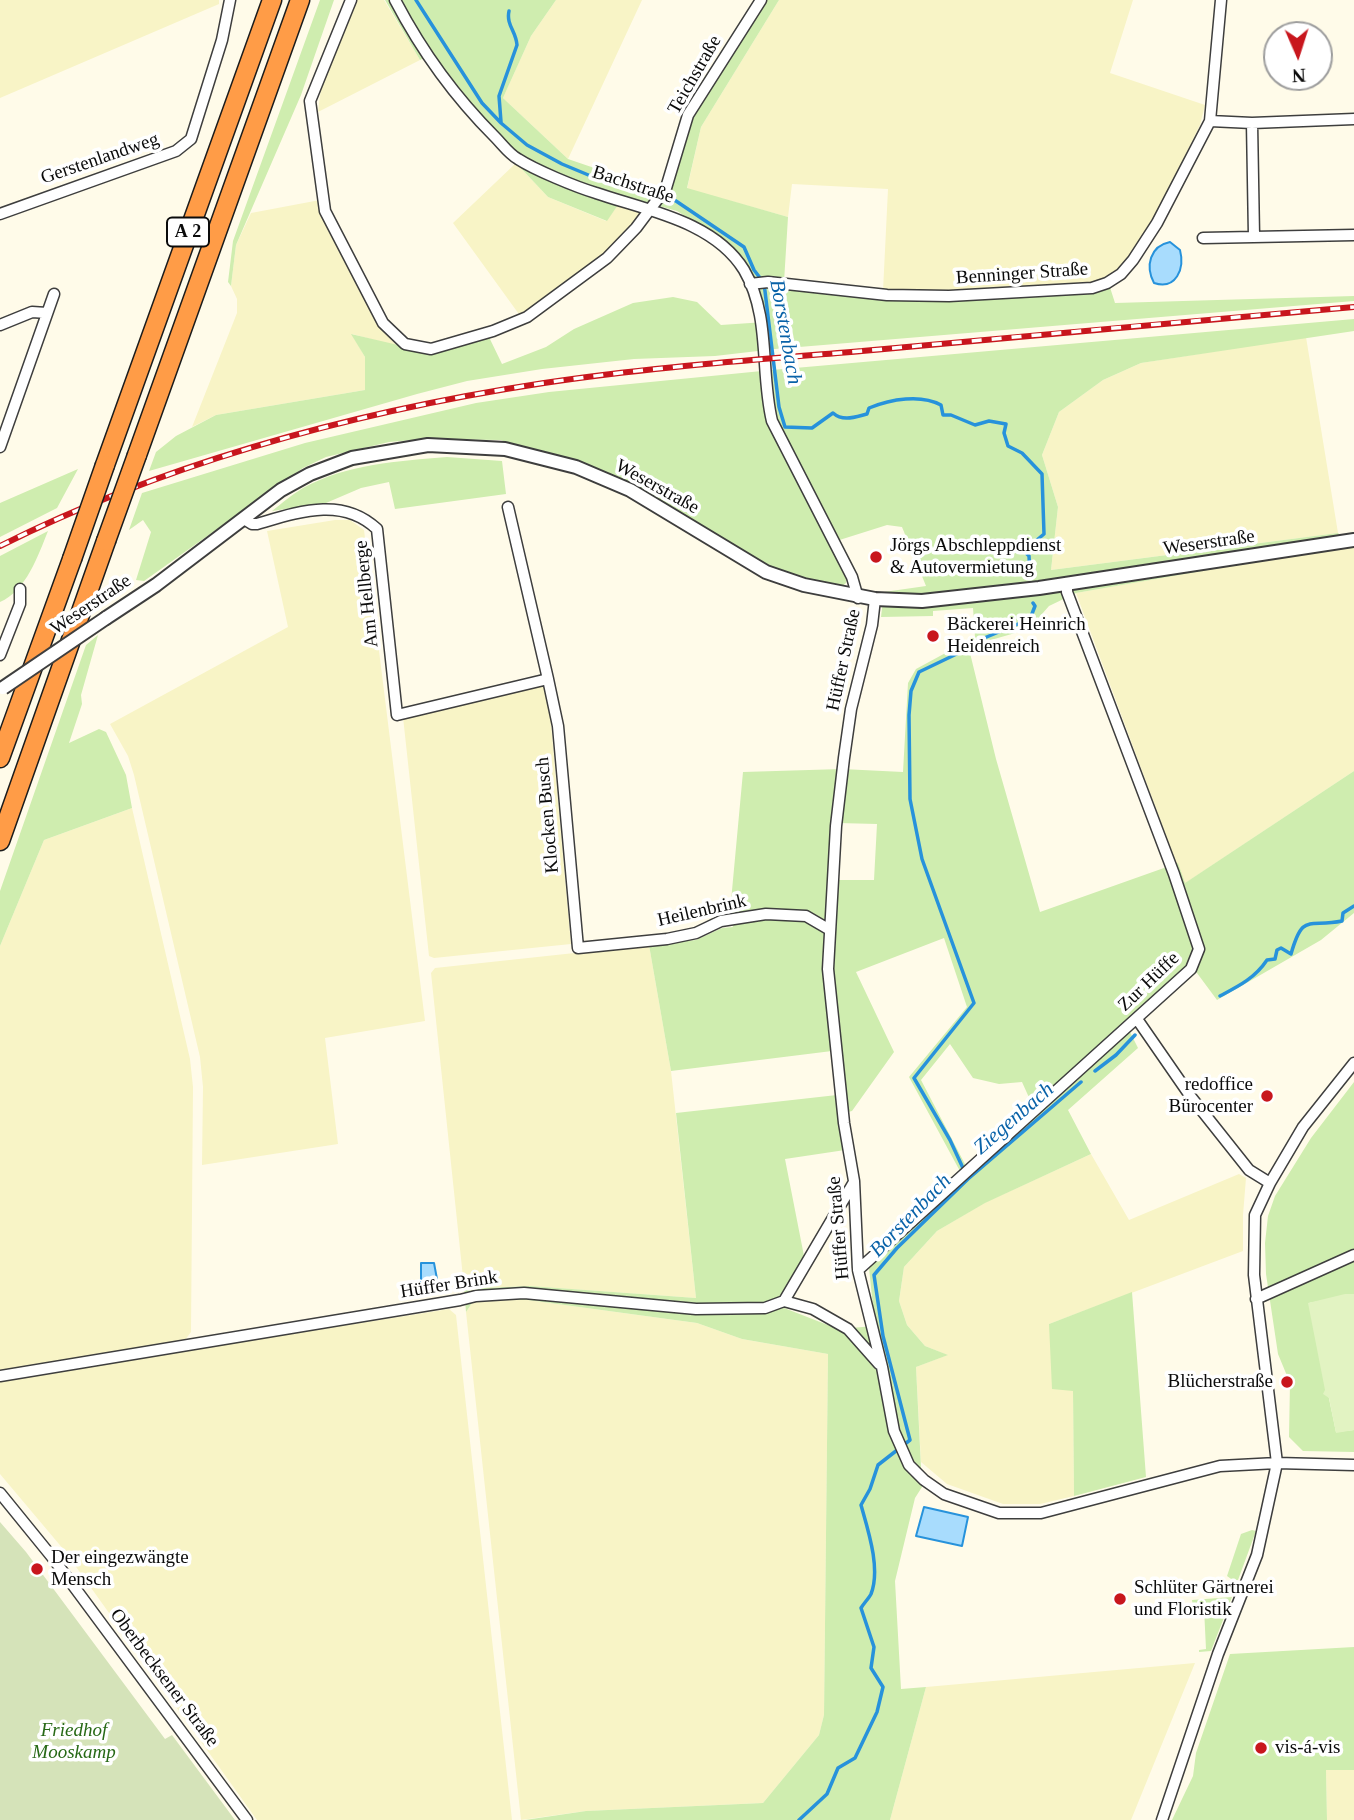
<!DOCTYPE html>
<meta charset="utf-8">
<style>
body{margin:0}
#map{position:relative;width:1354px;height:1820px;overflow:hidden;background:#fffbe9;font-family:Georgia,serif}
canvas{display:block}
.north{position:absolute;left:1263px;top:21px;width:70px;height:70px;box-sizing:border-box;background:#fff;border:2px solid #9d9d9d;border-radius:50%;rotate:177deg;font-size:19px;font-weight:700;line-height:28px;text-align:center;color:#0b0b0b}
.north::after{content:'';display:block;margin:auto;width:24px;height:32px;background:#c8161d;clip-path:polygon(50% 0,100% 100%,50% 72%,0 100%)}
</style>
<div id="map">
<canvas width="1354" height="1820"></canvas>
<div class="north">N</div>
</div>
<script>
const g = document.querySelector('canvas').getContext('2d');
g.lineJoin = 'round';
function paint(path, color) { g.fillStyle = color; g.fill(path, 'evenodd'); }
function strokePath(path, color, width, dash) { g.strokeStyle = color; g.lineWidth = width; g.lineCap = dash ? 'butt' : 'round'; g.setLineDash(dash || []); g.stroke(path); }
function label(font, color, halo, rows, align = 'center') {
  g.font = font + ' Georgia,serif'; g.lineWidth = 7; g.setLineDash([]); g.textBaseline = 'middle'; g.strokeStyle = halo; g.fillStyle = color; for (const [text, x, y, turn = 0] of rows) {
    g.save(); g.translate(x, y); g.rotate((+turn || 0) * Math.PI / 180); g.textAlign = isNaN(turn) ? turn : align; if (halo) g.strokeText(text, 0, 0); g.fillText(text, 0, 0); g.restore();
  }
}
paint(new Path2D(`
 M0,0H219V4L0,98Z
 M351,0H384L420,60L318,112L322,80Z
 M556,0H642L568,159L503,98L531,36Z
 M779,0H1133L1110,73L1205,105L1200,125L1157,213L1136,248L1122,267L1107,278L1091,284L953,293L883,291L888,189L792,184L788,217L687,189L701,127Z
 M516,163L548,197L606,221L620,202L648,210L606,256L521,317L453,223Z
 M320,200L323,217L376,321L397,346L352,334L365,357V390L216,415L192,427L237,313V299L231,286L236,245L251,213Z
 M1306,337L1338,533L1051,570L1058,507L1042,455L1059,412L1103,380L1141,363Z
 M335,520H350L364,530L425,1021L325,1038L338,1144L202,1165L203,1087L200,1057L134,775L128,756L110,724L288,627L267,531Z
 M1354,544V771L1184,884L1076,593Z
 M544,684L553,723L551,724L571,944L434,958L429,956L403,717Z
 M132,808L190,1059L193,1087L191,1332L185,1340L0,1370V946L44,840Z
 M649,945L671,1071L696,1298L529,1286L482,1288L471,1291L464,1287L431,973L435,968Z
 M1091,1154L1129,1220L1239,1174L1246,1178L1243,1215V1251L1049,1324L1073,1390L1074,1496L1040,1504H1003L947,1484L921,1462L916,1367L947,1355L925,1346L907,1325L899,1301L904,1267L937,1231L984,1203Z
 M483,1300H528L697,1323L742,1339L828,1354L824,1715L819,1735L763,1803L586,1811L521,1820L466,1312L472,1303Z
 M449,1309L456,1315L512,1820H257L64,1550L0,1474V1380Z
 M1195,1663L1131,1820H890L926,1687Z
 M1326,1770H1354V1820H1327Z`), '#f8f4c6');
paint(new Path2D(`
 M320,0H334L301,95L236,245L231,286L228,282L233,241Z
 M385,0H556L531,36L503,98L568,159L650,187L669,189L683,113L765,0H779L701,127L687,188L788,217L784,282L914,293L1091,284L1107,278L1115,303L1354,296V301L775,349L715,356L634,359L542,369L467,381L417,394L149,471L156,452L176,436L216,415L365,390V357L351,334L428,352L488,335L502,364L546,347L574,329L633,303L673,297L697,302L721,325L765,322L759,290L743,257L711,232L677,211L624,196L607,221L548,197L516,163L468,106L431,54L420,60Z
 M1354,319V331L1141,363L1103,380L1059,412L1042,455L1058,507L1051,570L1338,533L1351,545L1076,593L1049,606L1029,629L977,644L969,649L996,759L1040,912L1178,863L1185,883L1354,771V913L1321,940L1217,1000L1194,969L1129,1030L1138,1048L1068,1110L1091,1154L985,1203L937,1231L904,1267L899,1301L907,1325L925,1346L948,1355L916,1367L922,1487L915,1498L895,1581L901,1689L926,1687L890,1820H525L586,1811L763,1803L819,1735L824,1715L828,1354L742,1339L697,1323L528,1300H483L472,1303L466,1312L464,1287L471,1291L482,1288L530,1286L696,1298L676,1113L837,1095L832,1051L671,1071L649,945L696,940L722,928L733,927L730,912L743,772L842,769L903,772L908,683L916,669L975,637L973,608L933,611V616L881,617L884,592L926,586L902,527L887,525L830,543L847,576L846,583L840,588L766,572L669,512L575,469L501,440L424,439L389,442L326,457L303,468L144,581L136,580L151,532L143,520L129,530L142,493L305,443L476,403L549,392L772,370ZM838,823L877,824L874,880H830ZM944,938L967,1007L909,1077L961,1173L967,1168L921,1080L950,1044L973,1078L999,1084L1022,1082L1036,1113L869,1268L875,1326L838,1329L779,1306L780,1298L804,1256L785,1159L845,1150L840,1114L852,1111L894,1052L856,972Z
 M447,457L502,461L506,494L395,509L389,482L361,488L326,503L272,511C282,503 293,494 303,488C347,464 398,461 447,457Z
 M78,469L57,508L0,537V503Z
 M48,531C38,556 26,591 0,602V556Z
 M98,635L81,695L82,704L69,743L99,729L106,732L126,775L132,808L44,840L0,946V891L86,645Z
 M1354,1082V1294L1309,1303L1336,1432L1354,1430V1452L1303,1451L1289,1437L1290,1383L1278,1354L1266,1274L1265,1243L1268,1216L1275,1196L1311,1138Z
 M1132,1292L1146,1477L1074,1496L1073,1391L1052,1389L1049,1324Z
 M1252,1530L1256,1531L1238,1580L1234,1581L1227,1576L1241,1534Z
 M1232,1597L1211,1651L1199,1652V1650L1206,1649L1204,1608H1193L1192,1600Z
 M1354,1647V1770H1326L1327,1820H1172L1193,1776L1196,1753L1230,1654Z`), '#cfedaf');
paint(new Path2D(`
 M0,1522L26,1552L165,1739L172,1735L235,1820H0Z`), '#d5e3b9');
paint(new Path2D(`
 M1345,1294H1354V1430L1336,1433L1329,1398L1323,1394L1325,1390L1308,1303Z`), '#e2f3c2');
const water = new Path2D(`
 M1170,242L1180,250C1185,269 1176,290 1154,283C1145,266 1150,246 1170,242Z
 M421,1263H434L437,1279L422,1283L421,1281Z
 M924,1507L968,1517L962,1546L916,1536Z`);
paint(water, '#a8dcfd');
strokePath(water, '#2792db', 2);
strokePath(new Path2D(`
 M416,0L482,103L501,123L527,145L562,164L598,179L676,201L744,247L754,270L764,283L779,407L785,427L812,428L833,413C843,422 855,417 867,414L869,408C891,399 921,394 941,405L943,415H951L975,425L989,421L1006,424L1004,433L1008,446L1022,453L1042,474L1044,534L1024,551L1029,556L1030,574
 M501,122L499,96L517,45C516,31 506,25 509,11
 M1220,996C1239,986 1255,978 1267,960L1275,959L1277,950L1281,948L1291,954C1303,912 1308,928 1342,921L1343,913L1354,906
 M1095,1071L1116,1055L1135,1035
 M968,1179L1081,1082
 M799,1820L827,1794L838,1768L855,1758L877,1712L883,1687L871,1668L874,1647L861,1608C864,1603 869,1598 871,1594C881,1569 868,1530 861,1505L870,1489L878,1465L910,1440L883,1336L874,1275L897,1248L968,1179L950,1140L914,1078L974,1003L922,859L910,799L909,715L911,691L919,672L967,649L977,641L1030,619L1035,606L1033,603`), '#2792db', 3.5);
const minor = new Path2D(`
 M351,0L310,101L325,211L383,323L405,344L431,349L493,331L527,317L607,258L636,228L666,188L688,115L761,0
 M395,0C421,50 455,97 495,137C502,144 509,154 518,159C535,170 576,187 596,193C645,210 714,221 744,270C771,316 760,372 772,421L852,577L858,598
 M1210,121L1252,123L1354,119
 M1252,123L1254,236
 M0,214L176,151L191,139L222,40L230,0
 M1203,238L1354,235
 M750,284L768,282L887,295L949,296L1092,288L1107,283L1121,274L1133,260L1157,223L1210,121L1221,0
 M0,325L32,312L47,313
 M0,447L54,294
 M508,507L548,679
 M244,519L252,524H257C298,512 342,496 377,529L397,715L548,679L558,726L578,948L667,939L696,933L721,921L766,914L806,916L830,930
 M875,599L872,625L851,709L844,758L836,826L828,969L844,1123L854,1181L858,1270L882,1367L894,1431L909,1465L924,1480L944,1494L999,1513H1041L1220,1466L1277,1463L1354,1465
 M0,655L20,604V589
 M1137,1019L1191,1097L1249,1170L1270,1183
 M858,1270L1191,969L1199,949L1174,874L1067,592V583
 M1256,1299L1354,1255
 M784,1301L854,1182
 M0,1376L460,1300L476,1296L524,1293L696,1309L765,1308L784,1301L813,1309L848,1329L879,1364
 M0,1493L52,1557L247,1820
 M1162,1820L1218,1654L1257,1555L1277,1463L1254,1275L1255,1215L1270,1183L1303,1127L1354,1063`);
const tertiary = new Path2D(`
 M106,618L156,585L281,490L310,474L352,458L428,445L505,449L576,467L630,490L766,572L804,585L875,599L922,601L1039,588L1354,540`);
const motorway = new Path2D(`
 M137,455L300,0
 M105,465L272,0
 M0,758L72,559
 M0,841L106,541`);
strokePath(minor, '#3e3e3e', 13);
strokePath(tertiary, '#3e3e3e', 16);
strokePath(motorway, '#1c1c1c', 21);
strokePath(minor, '#fff', 10);
strokePath(tertiary, '#fff', 12);
strokePath(motorway, '#ff9c47', 18);
const rail = new Path2D(`
 M0,546C168,462 358,411 544,383C649,367 756,360 862,351C1026,336 1190,321 1354,307`);
strokePath(rail, '#c8161d', 6);
strokePath(rail, '#fff', 3.5, [10]);
const tertiaryBridge = new Path2D(`
 M3,688L106,618`);
const motorwayBridge = new Path2D(`
 M106,541L137,455
 M72,559L105,465`);
strokePath(tertiaryBridge, '#3e3e3e', 16, []);
strokePath(motorwayBridge, '#1c1c1c', 21, []);
strokePath(tertiaryBridge, '#fff', 12);
strokePath(motorwayBridge, '#ff9c47', 18);
for (const [x, y, r, color] of [
 [876,557,7,"#c8161d"],
 [933,636,7,"#c8161d"],
 [1267,1096,7,"#c8161d"],
 [1287,1382,7,"#c8161d"],
 [37,1569,7,"#c8161d"],
 [1120,1599,7,"#c8161d"],
 [1261,1748,7,"#c8161d"]
]) { const dot = new Path2D(); dot.arc(x, y, r, 0, 2 * Math.PI); g.fillStyle = color; g.fill(dot); strokePath(dot, '#fff', 2.5); }
for (const [x, y, w] of [
 [188,232,42]
]) { const box = new Path2D(); box.roundRect(x - w / 2, y - 14.5, w, 29, 5); g.fillStyle = '#fff'; g.fill(box); strokePath(box, '#0b0b0b', 2); }
label('bold 18px', '#0b0b0b', null, [
 ["A 2",188,232]
]);
label('19px', '#0b0b0b', '#fff', [
 ["Teichstraße",695,75,-60],
 ["Gerstenlandweg",100,159,-19],
 ["Bachstraße",633,185,18],
 ["Benninger Straße",1022,274,-4],
 ["Weserstraße",657,487,29],
 ["Weserstraße",1209,543,-8],
 ["Am Hellberge",367,594,-96],
 ["Weserstraße",91,605,-34],
 ["Hüffer Straße",844,660,-78],
 ["Klocken Busch",548,815,-95],
 ["Heilenbrink",702,911,-13],
 ["Zur Hüffe",1149,982,-44],
 ["Hüffer Straße",839,1228,-95],
 ["Hüffer Brink",449,1285,-9],
 ["Oberbecksener Straße",164,1678,53]
]);
label('19px', '#0b0b0b', '#fff', [
 ["Jörgs Abschleppdienst",890,546],
 ["& Autovermietung",890,568],
 ["Bäckerei Heinrich",947,625],
 ["Heidenreich",947,647],
 ["redoffice",1253,1085,"right"],
 ["Bürocenter",1253,1107,"right"],
 ["Blücherstraße",1273,1382,"right"],
 ["Der eingezwängte",51,1558],
 ["Mensch",51,1580],
 ["Schlüter Gärtnerei",1134,1588],
 ["und Floristik",1134,1610],
 ["vis-á-vis",1275,1748]
], 'left');
label('italic 19px', '#276916', '#fff', [
 ["Friedhof",74,1731],
 ["Mooskamp",74,1753]
]);
label('italic 21px', '#0962a8', '#fff', [
 ["Borstenbach",785,332,80],
 ["Ziegenbach",1014,1119,-41],
 ["Borstenbach",911,1216,-46]
]);
</script>
